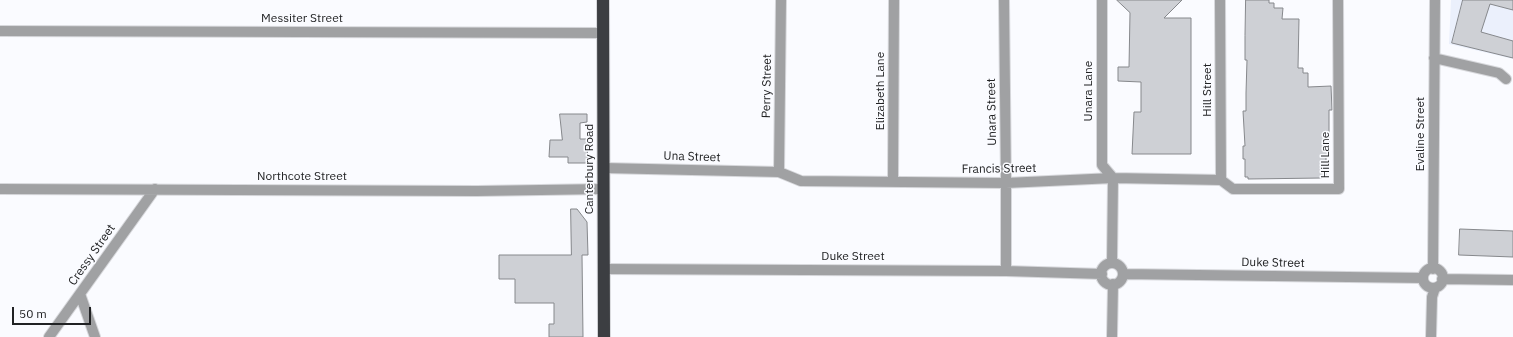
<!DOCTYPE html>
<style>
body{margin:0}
#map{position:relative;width:1513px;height:337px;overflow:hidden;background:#fafbff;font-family:"IBM Plex Sans",sans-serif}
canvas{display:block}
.scale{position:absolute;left:12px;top:307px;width:79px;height:18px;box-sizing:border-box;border:2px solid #212224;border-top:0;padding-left:5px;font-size:12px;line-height:14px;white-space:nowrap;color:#212224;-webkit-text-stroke:3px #fafbff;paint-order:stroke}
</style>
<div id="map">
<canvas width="1513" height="337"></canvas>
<div class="scale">50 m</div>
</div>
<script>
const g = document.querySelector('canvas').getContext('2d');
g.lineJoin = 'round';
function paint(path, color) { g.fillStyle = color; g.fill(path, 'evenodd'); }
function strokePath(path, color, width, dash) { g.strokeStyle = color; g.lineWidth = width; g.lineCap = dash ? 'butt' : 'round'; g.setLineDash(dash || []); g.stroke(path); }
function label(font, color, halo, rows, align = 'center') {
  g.font = font + ' "IBM Plex Sans",sans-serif'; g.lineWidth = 3; g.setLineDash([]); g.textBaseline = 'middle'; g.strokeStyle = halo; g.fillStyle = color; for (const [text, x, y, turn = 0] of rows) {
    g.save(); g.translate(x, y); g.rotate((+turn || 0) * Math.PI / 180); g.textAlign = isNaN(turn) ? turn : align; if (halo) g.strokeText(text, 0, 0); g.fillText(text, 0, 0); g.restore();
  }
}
paint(new Path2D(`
 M1451,0H1513V59L1449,44Z`), '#ebf0fc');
const building = new Path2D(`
 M1117,0H1182L1164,18H1191V154H1132L1134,112H1141V82L1118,81V67H1129L1130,13Z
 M1246,0H1269V3H1274V8H1283L1282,19H1299L1298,68H1303V73H1308V87L1331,86L1332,110H1329V156H1326V176H1322V178L1248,179V177H1245V159H1243V146H1245L1243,111H1246V93L1247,60H1245V36Z
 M1463,0H1513V10L1490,4L1481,32L1513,41V58L1452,43Z
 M560,114H587V122L580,123V139H588L587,163H568V157H549L550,140H562Z
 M571,209H577L587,222L588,255H582L583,337H549V324H554V303H515V279H499V255H571Z
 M1460,229L1513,231V257L1459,255Z`);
paint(building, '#ced0d5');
strokePath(building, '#86888c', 1);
const minor = new Path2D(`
 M1004,0L1006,183V271
 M1102,0V165L1113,178
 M1220,0L1221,180
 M0,31L603,33
 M1434,58L1499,73L1506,79
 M604,168L779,172L801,181L1006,183L1113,178L1221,180
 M779,172L781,0
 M1221,180L1233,189H1339L1338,0
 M893,182L894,0
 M0,189L477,191L604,189
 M1112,263L1113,178
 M1101 274a11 11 0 1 1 22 0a11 11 0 1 1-22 0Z
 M1423 278a10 10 0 1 1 20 0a10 10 0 1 1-20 0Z
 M604,269L1006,271L1102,274
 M1433,269L1435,0
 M1123,274L1423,278
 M1442,279L1513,280
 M80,294L95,337
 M49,337L155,189
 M1112,337L1113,284
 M1431,337L1432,297L1435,288`);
const highway = new Path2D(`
 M603,0L604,337`);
strokePath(minor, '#d7d8dc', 12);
strokePath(highway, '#d7d8dc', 14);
strokePath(minor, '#a0a1a3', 10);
strokePath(highway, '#3c3e42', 12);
label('12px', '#212224', '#fafbff', [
 ["Messiter Street",302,19],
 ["Perry Street",767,86,-89],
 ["Hill Street",1208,90,-90],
 ["Elizabeth Lane",881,91,-90],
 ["Unara Lane",1089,91,-90],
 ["Unara Street",992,112,-91],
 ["Evaline Street",1421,134,-90],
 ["Hill Lane",1326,155,-90],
 ["Una Street",692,157,2],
 ["Canterbury Road",590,169,-90],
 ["Francis Street",999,169,-1],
 ["Northcote Street",302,177],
 ["Cressy Street",92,255,-55],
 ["Duke Street",853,257],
 ["Duke Street",1273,263,1]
]);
</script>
